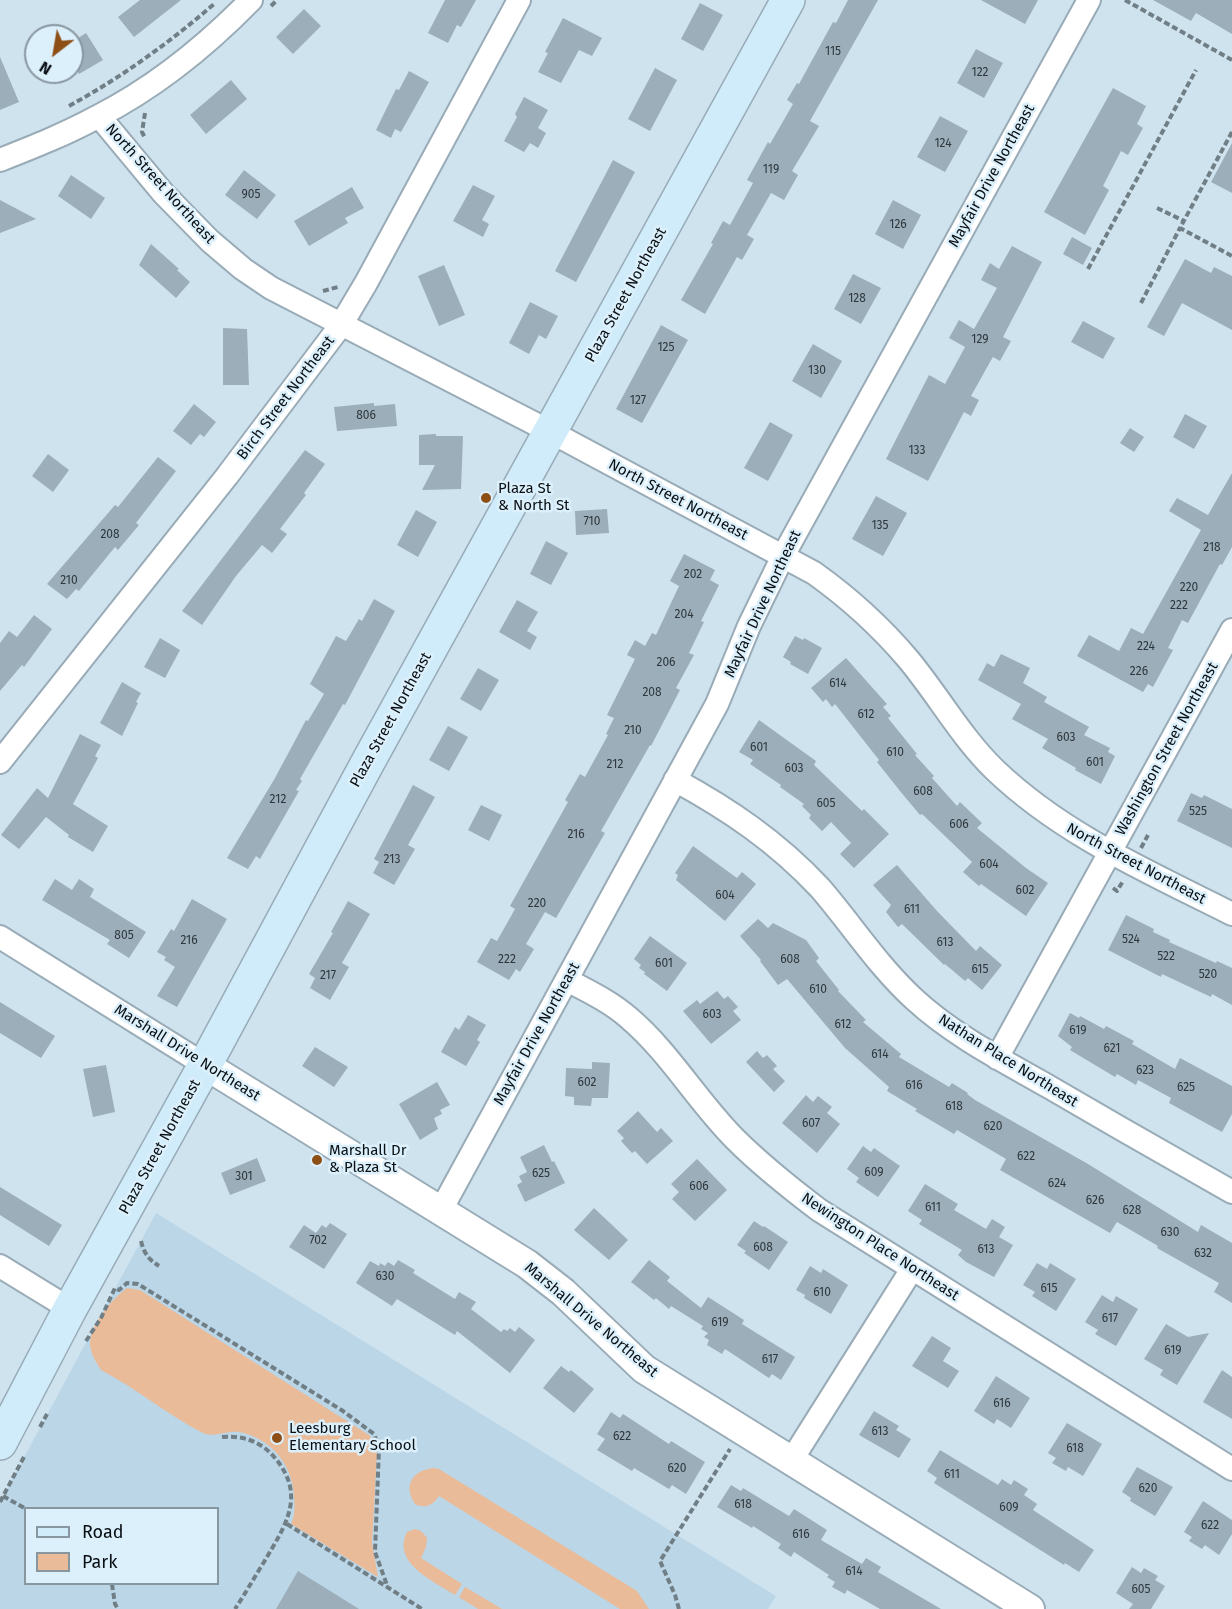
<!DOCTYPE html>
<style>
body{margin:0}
#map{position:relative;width:1232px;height:1609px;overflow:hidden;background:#cfe3ef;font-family:"Fira Sans",sans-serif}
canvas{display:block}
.legend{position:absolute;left:24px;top:1507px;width:195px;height:78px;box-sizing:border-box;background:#dcf0fc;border:2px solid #88969f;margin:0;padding:8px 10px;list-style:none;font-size:18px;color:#090f13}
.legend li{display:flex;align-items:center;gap:12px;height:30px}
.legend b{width:30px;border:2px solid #88969f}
.north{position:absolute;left:24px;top:24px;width:60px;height:60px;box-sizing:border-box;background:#dcf0fc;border:2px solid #88969f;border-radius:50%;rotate:211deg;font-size:16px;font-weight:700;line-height:24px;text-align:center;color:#090f13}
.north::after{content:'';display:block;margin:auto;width:21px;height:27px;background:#8e4f16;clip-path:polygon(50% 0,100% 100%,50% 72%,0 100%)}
</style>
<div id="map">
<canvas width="1232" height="1609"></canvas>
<ul class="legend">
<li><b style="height:8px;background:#d0ecfb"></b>Road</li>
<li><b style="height:16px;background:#eabb98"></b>Park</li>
</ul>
<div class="north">N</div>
</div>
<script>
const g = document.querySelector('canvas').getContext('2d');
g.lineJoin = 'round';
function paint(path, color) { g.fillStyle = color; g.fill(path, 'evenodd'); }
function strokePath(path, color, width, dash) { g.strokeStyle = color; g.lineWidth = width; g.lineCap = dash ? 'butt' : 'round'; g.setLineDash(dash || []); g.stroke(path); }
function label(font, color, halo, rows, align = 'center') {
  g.font = font + ' "Fira Sans",sans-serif'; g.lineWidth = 5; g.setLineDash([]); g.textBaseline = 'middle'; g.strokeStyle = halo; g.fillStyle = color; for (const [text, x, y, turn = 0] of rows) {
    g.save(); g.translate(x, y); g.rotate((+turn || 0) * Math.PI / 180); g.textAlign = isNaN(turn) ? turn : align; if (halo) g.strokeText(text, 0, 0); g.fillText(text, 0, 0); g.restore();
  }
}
paint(new Path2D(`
 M156,1213L776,1596L768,1609H0V1502ZM26,1508H218V1584H26Z`), '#bbd6e7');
paint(new Path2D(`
 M127,1288L140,1290L369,1435L374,1441L377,1454L372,1543L378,1577L291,1524C295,1515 295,1507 294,1497C293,1465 271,1438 239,1432C228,1430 213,1438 203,1433C168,1415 137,1389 101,1370C96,1362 90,1353 90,1343C91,1323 112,1299 127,1288Z
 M434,1468L439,1469L637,1591L649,1609H620L439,1496C433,1505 427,1508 416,1505C402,1487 412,1470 434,1468Z
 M415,1529L421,1531L427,1538L426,1547L421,1558L462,1584L455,1595C435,1582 391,1563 407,1532Z
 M465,1587L502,1609H478L459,1597Z`), '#eabb98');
paint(new Path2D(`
 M140,0H181L134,37L118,17Z
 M445,0H476L461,27L457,25L448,43L428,33Z
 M848,0H878L810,121L819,126L792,171L798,175L784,200L771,193L747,235L754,239L742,260L737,257L705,314L681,300L713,244L711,243L723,221L730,225L753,183L747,180L768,142L770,144L793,104L787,100L797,83L799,84L833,22L836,23Z
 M981,0H1038L1025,24Z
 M1153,0H1232V34L1196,13L1191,21Z
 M700,3L723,15L703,51L681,39Z
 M304,9L321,26L293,54L276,37Z
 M563,18L602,38L592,56L579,50L561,83L538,72L548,53L545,52Z
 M86,33L103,60L79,74L72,62V42Z
 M976,49L1003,63L984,98L957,83Z
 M0,57L19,102L0,110Z
 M655,68L677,80L650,131L628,119Z
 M409,71L429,82L401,132L395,129L391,138L376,130L396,89L399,90Z
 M231,80L247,99L206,134L190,115Z
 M1113,88L1146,106L1137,124L1143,128L1128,155L1121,151L1103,186L1109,190L1085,235L1044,212Z
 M524,97L548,110L538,128L546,133L538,148L530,143L524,152L504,141L517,117L515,114Z
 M940,116L968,131L945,172L917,157Z
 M1232,143V193L1211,182Z
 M613,160L635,172L576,282L555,271Z
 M244,170L276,195L257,219L225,195Z
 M71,175L105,198L91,219L58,196Z
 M473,185L495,196L482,220L489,224L483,237L453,221Z
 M352,187L364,208L345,218L348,223L309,246L294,221Z
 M0,200L36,219L0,233Z
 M893,200L921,215L903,249L875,234Z
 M1072,237L1092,248L1083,265L1063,254Z
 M151,244L179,269L177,270L190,282L176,298L139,265Z
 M1012,246L1042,262L1003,337L1011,341L1000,361L993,357L990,362L971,396L979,400L971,416L964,412L928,481L886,459L929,375L945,384L965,347L949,338L959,320L974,329L997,288L981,280L990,263L999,269Z
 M1185,259L1211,273L1214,267L1232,276V330L1182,303L1164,336L1147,327Z
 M444,265L465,315L439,326L418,276Z
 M853,274L881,288L861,324L834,309Z
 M530,302L558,316L546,339L539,335L529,354L509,343Z
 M1083,321L1115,338L1103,359L1071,342Z
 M661,325L688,340L642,423L616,409Z
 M223,328L247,329L249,385H223Z
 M813,344L842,361L821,398L792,381Z
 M374,403V406L395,404L397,426L337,431L334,407Z
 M194,404L216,422L204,437L200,434L191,445L173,431Z
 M1185,414L1207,426L1194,449L1173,437Z
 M770,422L793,435L768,481L744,468Z
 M1130,428L1144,437L1134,452L1120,443Z
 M436,434V436H463L461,489L422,490L435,465H419V435Z
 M305,450L325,464L304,493L306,495L280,529L287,534L272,553L262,545L236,576L202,625L182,611Z
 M48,454L69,470L53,492L32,476Z
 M158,457L176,471L136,523L139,525L118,550L115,547L79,591L76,589L67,599L47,584L115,505L118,507Z
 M1232,473V547L1222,565L1220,564L1188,623L1182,620L1168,648L1173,650L1153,687L1148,684L1143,692L1077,656L1089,635L1119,651L1131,628L1143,634L1201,530L1169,511L1177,498L1208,515Z
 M876,496L907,513L883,556L852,539Z
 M607,509L609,533L576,535L575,511Z
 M416,510L437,522L418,557L397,545Z
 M546,541L568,553L551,585L530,574Z
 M684,554L715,570L710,580L719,585L701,621L704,622L689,653L694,655L676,688L680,690L651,746L650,745L601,831L605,833L556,918L545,912L526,944L534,949L520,972L516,969L509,980L477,962L491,938L497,941L515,909L510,906L568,802L565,800L580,774L585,777L608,735L606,734L614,718L607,715L635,659L627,655L635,640L645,646L652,633L656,635L679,586L670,581Z
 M374,599L395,611L345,705L343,704L300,779L302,781L296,790L299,791L260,859L256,856L248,869L227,858L275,778L306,720L308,721L324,694L310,684L336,636L346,641L359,619L362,621Z
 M517,600L538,612L527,631L537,637L530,650L499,632Z
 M34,615L52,629L24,667L22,665L0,691V643L9,631L17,637Z
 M795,636L803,640L804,638L822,648L808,674L790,664L791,662L783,657Z
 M160,638L180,650L165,678L144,667Z
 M1001,654L1030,668L1023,683L1047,697L1044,702L1089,727L1084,735L1110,748L1108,752L1115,756L1101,784L1075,770L1076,768L1042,748L1048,739L1012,719L1021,704L978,680L987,663L994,667Z
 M846,658L887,704L883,707L891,716L888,718L917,754L915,755L934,776L932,778L957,806L960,802L982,823L977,828L1026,868L1048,883L1026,916L981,884L979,886L963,872L972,862L922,814L920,815L900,791L877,762L879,760L835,704L832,707L826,699L823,702L811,688Z
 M478,668L499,680L481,711L460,699Z
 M122,682L141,693L136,702L138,703L122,736L100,723Z
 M759,720L816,761L814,765L862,811L864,809L889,834L854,868L840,854L851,843L831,822L822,831L809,818L811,815L802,806L804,804L780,787L781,785L750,764L753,760L739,752Z
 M448,726L468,737L449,771L429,760Z
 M80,734L101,745L95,756L98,758L73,804L108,826L93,852L68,837L69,835L46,817L19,849L1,835L37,788L48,798Z
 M413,785L435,797L408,845L415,849L394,885L373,873L379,862L374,859Z
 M1191,793L1202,798L1204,795L1232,809V848L1177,821Z
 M481,805L502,815L489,841L468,830Z
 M693,846L737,878L742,872L756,884L725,921L676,880L678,875L675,873Z
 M897,865L937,911L976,951L980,946L1002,965L982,990L968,978L965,981L945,964L944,965L902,924L898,927L886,912L891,905L873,885Z
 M55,879L72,890L79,879L94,889L90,897L146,932L129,958L107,944L110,940L42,900Z
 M192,899L227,919L177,1007L157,996L175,967L164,960L166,957L157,952L171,929L174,931Z
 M348,901L370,914L342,963L349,967L330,1000L310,988L315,978L309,974L333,933L331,932Z
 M1126,915L1154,929L1153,932L1170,940L1169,942L1216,963L1217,961L1232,968V1005L1212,994L1211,997L1162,974L1161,977L1108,950Z
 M758,919L768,928L773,923L806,940L819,958L816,961L839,990L838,991L866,1020L863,1022L901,1054L899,1057L949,1087L952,1083L968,1093L967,1094L975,1100L1088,1164L1198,1232L1201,1225L1232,1243V1303L1214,1292L1219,1283L1157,1248L1158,1246L1117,1222L1110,1233L1000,1170L1006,1159L957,1130L954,1134L915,1111L917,1109L887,1091L889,1087L845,1048L787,979L778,985L760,961L761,960L740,936Z
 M650,936L687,963L667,991L644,974L645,972L639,968L641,965L634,959Z
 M717,991L724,999L728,996L738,1007L733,1011L741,1020L711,1044L683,1011L697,1000L700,1004Z
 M0,1002L55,1036L41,1058L0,1033Z
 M1070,1013L1079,1018L1080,1016L1104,1029L1106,1026L1134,1041L1132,1044L1175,1069L1180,1058L1232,1086V1114L1222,1132L1169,1103L1171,1098L1138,1080L1136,1085L1117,1074L1115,1077L1070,1050L1072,1047L1058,1036Z
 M468,1015L486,1025L477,1040L480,1042L466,1066L441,1052L455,1027L459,1030Z
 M315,1047L348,1067L334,1087L302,1066Z
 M757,1051L763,1058L767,1055L777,1066L773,1069L785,1081L774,1092L746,1062Z
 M592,1062L610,1063L608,1098H592L591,1106L574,1105V1097L565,1096L566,1068L592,1069Z
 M106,1065L115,1112L93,1117L83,1069Z
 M437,1082L450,1105L440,1110L442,1114L434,1118L438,1129L420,1140L399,1104Z
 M806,1095L813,1102L818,1096L832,1107L827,1113L840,1124L817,1153L782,1123Z
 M638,1111L657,1132L661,1128L673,1141L647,1164L635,1151L632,1153L621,1141L624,1138L617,1131Z
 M544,1145L552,1162L554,1161L565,1183L525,1202L517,1185L522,1182L519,1176L527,1172L520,1157Z
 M863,1146L871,1152L874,1148L900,1166L878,1197L856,1182L859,1178L847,1169Z
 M257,1158L266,1181L230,1195L221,1173Z
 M697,1159L727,1190L695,1221L672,1199L679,1192L671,1184Z
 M925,1184L958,1204L954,1210L986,1229L992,1219L1005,1227L999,1237L1013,1245L994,1277L966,1262L958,1255L962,1250L919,1224L922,1220L908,1211Z
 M0,1187L62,1225L49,1246L0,1215Z
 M594,1208L628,1240L609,1260L574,1230Z
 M754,1221L763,1227L764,1226L788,1242L769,1270L744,1253L746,1251L737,1245Z
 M330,1223L347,1234L324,1269L289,1247L304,1225L316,1233L322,1225L326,1228Z
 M398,1260L415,1270L413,1273L455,1299L459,1292L476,1302L471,1309L501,1332L504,1329L507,1331L510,1328L515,1332L519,1327L535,1340L510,1373L457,1331L455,1335L397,1299L392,1306L356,1283L370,1261L379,1266L380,1263L385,1266L388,1262L394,1266Z
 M649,1260L670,1277L667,1281L701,1308L708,1297L744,1320L742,1324L795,1357L781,1380L772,1374L769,1378L725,1349L722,1354L707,1345L709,1340L704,1337L708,1333L701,1329L703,1326L671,1306L669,1309L656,1298L654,1300L631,1282Z
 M1037,1263L1047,1269L1050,1263L1076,1279L1056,1311L1032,1296L1035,1292L1023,1285Z
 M810,1266L821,1273L823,1269L848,1285L831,1314L804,1298L805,1295L796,1290Z
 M1102,1295L1113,1302L1116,1296L1138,1309L1116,1346L1095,1334L1098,1330L1085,1322Z
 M1166,1324L1188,1337L1209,1333L1177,1385L1160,1375L1163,1370L1144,1359Z
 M932,1336L951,1348L943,1361L959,1371L948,1388L912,1366Z
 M561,1366L569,1372L571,1370L594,1389L574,1413L543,1388Z
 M1222,1370L1232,1377V1419L1203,1402Z
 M996,1376L1030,1398L1011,1428L997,1419L994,1424L974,1411Z
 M874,1411L899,1426L896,1430L911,1439L899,1458L859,1435Z
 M611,1412L620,1418L623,1414L669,1444L671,1441L705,1462L686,1494L672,1485L669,1489L634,1468L632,1471L597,1450L605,1439L597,1434Z
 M1067,1423L1102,1444L1083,1476L1068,1467L1066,1471L1052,1463L1056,1458L1048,1453Z
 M940,1450L998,1485L1002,1479L1011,1485L1014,1480L1028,1489L1024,1495L1037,1504L1033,1510L1094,1550L1079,1572L1065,1563L1064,1565L934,1483L937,1478L927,1471Z
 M1137,1467L1173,1487L1155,1516L1130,1501L1131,1498L1122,1492Z
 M731,1485L741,1491L743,1488L789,1516L794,1509L827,1530L821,1540L862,1564L866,1558L881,1567L878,1572L941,1609H880L847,1590L845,1594L832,1587L835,1582L827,1577L829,1575L794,1552L791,1557L778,1548L781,1544L753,1526L752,1528L717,1507Z
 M1203,1501L1232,1520V1534L1219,1555L1205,1545L1202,1549L1189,1541L1192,1537L1184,1532Z
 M1132,1567L1141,1573L1144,1568L1158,1576L1155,1580L1165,1586L1151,1609H1129L1133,1604L1116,1593Z
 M298,1571L359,1609H276Z`), '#9baeba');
const minor = new Path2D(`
 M99,116L163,193L210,241L243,269L271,288L551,432L814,573C849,598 880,626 908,659C938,695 961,737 995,770C1063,835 1149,872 1232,914
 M0,160C33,147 66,134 97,117C154,88 207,45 251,0
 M0,762L227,476L341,325L366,283L519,0
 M675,780C730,810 777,842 820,888C852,925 878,966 914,999C954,1036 1004,1061 1051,1088C1111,1123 1172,1158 1232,1192
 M0,937L205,1065
 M567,980C588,991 611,1002 629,1018C670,1053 697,1101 735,1139C761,1165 790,1188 819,1210L1232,1469
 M997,1058L1232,630
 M441,1210L717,704L749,626L783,556L1089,0
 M0,1266L70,1309
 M791,1461L912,1269`);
const tertiary = new Path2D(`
 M205,1065L527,1264L563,1292L644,1369L1030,1609`);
const secondary = new Path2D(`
 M0,1443L70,1309L205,1065L368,762L788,0`);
strokePath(minor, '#98abb6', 26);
strokePath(tertiary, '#98abb6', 32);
strokePath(secondary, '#98abb6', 36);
strokePath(new Path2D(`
 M1125,0L1232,60
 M271,6L277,0
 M69,106C122,77 169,43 214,4
 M145,113L142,132L145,138
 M1232,132L1180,228L1232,256
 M1157,208L1184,221
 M1088,269L1196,70
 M323,291L338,287
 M1141,303L1180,228
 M1141,848L1148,835
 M1113,888L1117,891L1123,881
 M141,1241C144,1253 148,1259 159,1266
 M86,1341L101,1318L115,1288L119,1290L127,1283L138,1284L343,1411L374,1434L379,1448L375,1552L388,1588
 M40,1427L47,1414
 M222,1437C243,1435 262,1442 275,1458C307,1496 285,1526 264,1562C254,1578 245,1594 235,1609
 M3,1496L26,1509
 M0,1502L25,1455
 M287,1524L422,1609
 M112,1584L115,1604L118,1609
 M679,1609L675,1595L660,1561L730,1449`), '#707e86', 4, [6, 3]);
strokePath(minor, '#fff', 22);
strokePath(tertiary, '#fff', 28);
strokePath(secondary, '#d0ecfb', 33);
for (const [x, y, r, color] of [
 [486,498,6,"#8e4f16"],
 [317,1160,6,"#8e4f16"],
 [277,1438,6,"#8e4f16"]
]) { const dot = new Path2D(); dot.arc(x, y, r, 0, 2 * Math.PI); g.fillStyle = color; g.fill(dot); strokePath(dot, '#dcf0fc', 2); }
label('12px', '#2e373d', null, [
 ["115",833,52],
 ["122",980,73],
 ["124",943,144],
 ["119",771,170],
 ["905",251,195],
 ["126",898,225],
 ["128",857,299],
 ["129",980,340],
 ["125",666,348],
 ["130",817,371],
 ["127",638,401],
 ["806",366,416],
 ["133",917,451],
 ["710",592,522],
 ["135",880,526],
 ["208",110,535],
 ["218",1212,548],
 ["202",693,575],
 ["210",69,581],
 ["220",1189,588],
 ["222",1179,606],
 ["204",684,615],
 ["224",1146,647],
 ["206",666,663],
 ["226",1139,672],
 ["614",838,684],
 ["208",652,693],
 ["612",866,715],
 ["210",633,731],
 ["603",1066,738],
 ["601",759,748],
 ["610",895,753],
 ["601",1095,763],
 ["212",615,765],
 ["603",794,769],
 ["608",923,792],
 ["212",278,800],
 ["605",826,804],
 ["525",1198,812],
 ["606",959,825],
 ["216",576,835],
 ["213",392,860],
 ["604",989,865],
 ["602",1025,891],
 ["604",725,896],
 ["220",537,904],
 ["611",912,910],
 ["805",124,936],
 ["524",1131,940],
 ["216",189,941],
 ["613",945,943],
 ["522",1166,957],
 ["222",507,960],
 ["608",790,960],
 ["601",664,964],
 ["615",980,970],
 ["520",1208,975],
 ["217",328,976],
 ["610",818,990],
 ["603",712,1015],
 ["612",843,1025],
 ["619",1078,1031],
 ["621",1112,1049],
 ["614",880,1055],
 ["623",1145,1071],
 ["602",587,1083],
 ["616",914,1086],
 ["625",1186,1088],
 ["618",954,1107],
 ["607",811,1124],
 ["620",993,1127],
 ["622",1026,1157],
 ["609",874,1173],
 ["625",541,1174],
 ["301",244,1177],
 ["624",1057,1184],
 ["606",699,1187],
 ["626",1095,1201],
 ["611",933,1208],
 ["628",1132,1211],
 ["630",1170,1233],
 ["702",318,1241],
 ["608",763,1248],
 ["613",986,1250],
 ["632",1203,1254],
 ["630",385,1277],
 ["615",1049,1289],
 ["610",822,1293],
 ["617",1110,1319],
 ["619",720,1323],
 ["619",1173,1351],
 ["617",770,1360],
 ["616",1002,1404],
 ["613",880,1432],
 ["622",622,1437],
 ["618",1075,1449],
 ["620",677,1469],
 ["611",952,1475],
 ["620",1148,1489],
 ["618",743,1505],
 ["609",1009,1508],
 ["622",1210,1526],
 ["616",801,1535],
 ["614",854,1572],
 ["605",1141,1590]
]);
label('15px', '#090f13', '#dcf0fc', [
 ["Mayfair Drive Northeast",992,176,-61],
 ["North Street Northeast",160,184,48],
 ["Plaza Street Northeast",626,295,-61],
 ["Birch Street Northeast",286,398,-53],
 ["North Street Northeast",678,500,28],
 ["Mayfair Drive Northeast",763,604,-65],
 ["Plaza Street Northeast",391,720,-61],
 ["Washington Street Northeast",1167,749,-61],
 ["North Street Northeast",1136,864,28],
 ["Mayfair Drive Northeast",537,1034,-61],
 ["Marshall Drive Northeast",187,1053,32],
 ["Nathan Place Northeast",1008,1061,32],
 ["Plaza Street Northeast",160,1147,-61],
 ["Newington Place Northeast",880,1247,33],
 ["Marshall Drive Northeast",591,1320,40]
]);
label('15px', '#090f13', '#dcf0fc', [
 ["Plaza St",498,489],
 ["& North St",498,506],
 ["Marshall Dr",329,1151],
 ["& Plaza St",329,1168],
 ["Leesburg",289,1429],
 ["Elementary School",289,1446]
], 'left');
</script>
